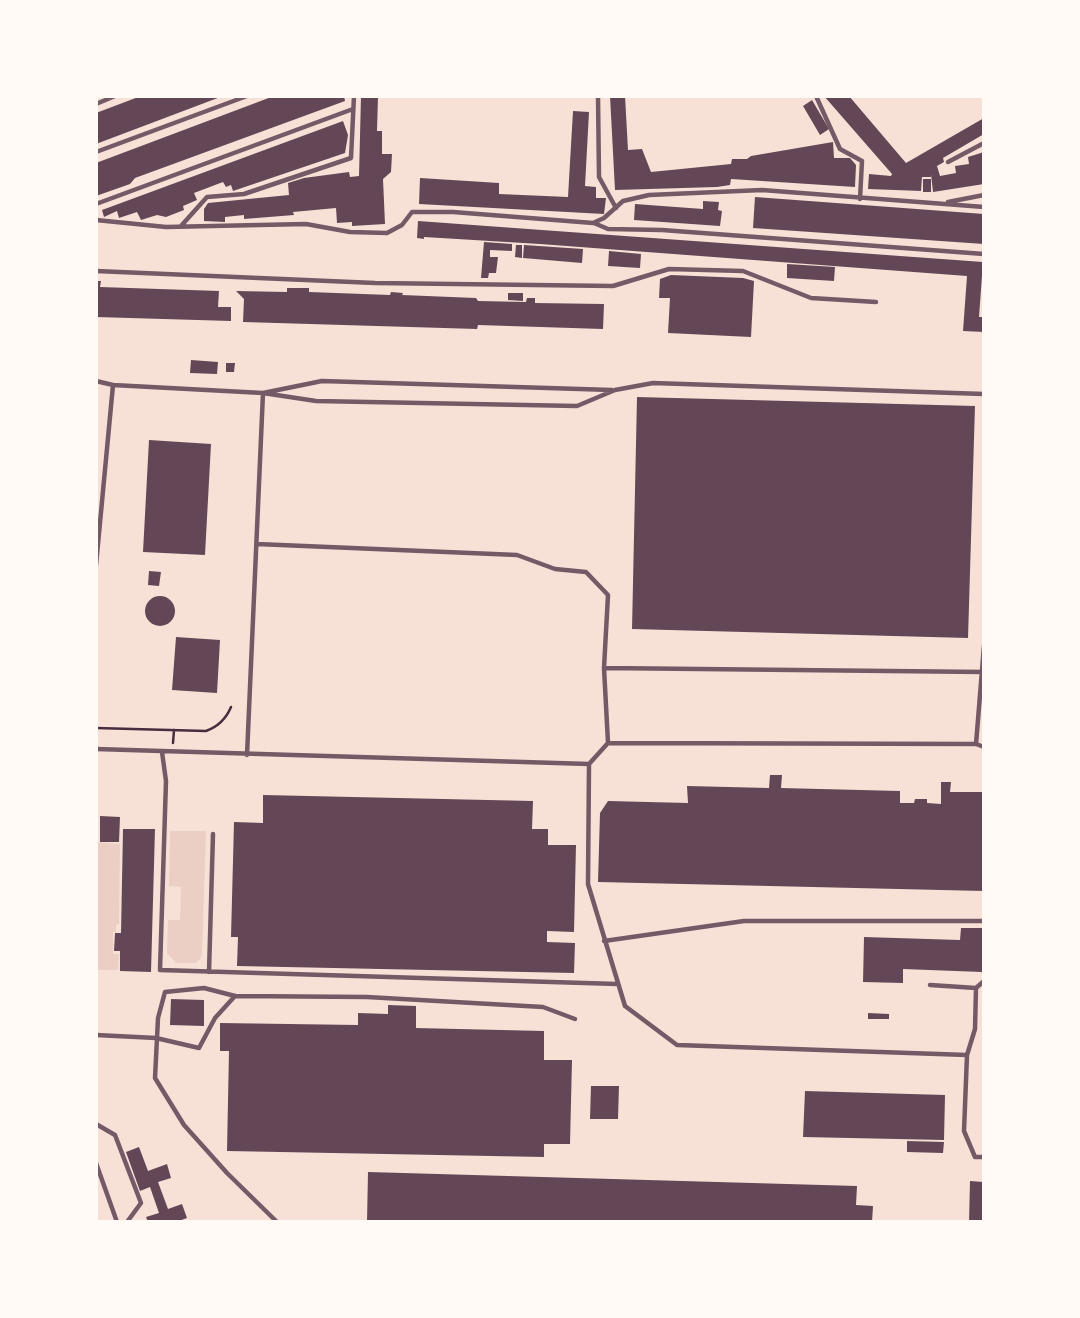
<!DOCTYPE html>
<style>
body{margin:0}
#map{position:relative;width:1080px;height:1318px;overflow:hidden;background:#f7e1d7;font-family:"Work Sans",sans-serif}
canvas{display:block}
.frame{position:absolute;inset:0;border:98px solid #fffaf5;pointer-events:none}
</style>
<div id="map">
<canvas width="1080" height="1318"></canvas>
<div class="frame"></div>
</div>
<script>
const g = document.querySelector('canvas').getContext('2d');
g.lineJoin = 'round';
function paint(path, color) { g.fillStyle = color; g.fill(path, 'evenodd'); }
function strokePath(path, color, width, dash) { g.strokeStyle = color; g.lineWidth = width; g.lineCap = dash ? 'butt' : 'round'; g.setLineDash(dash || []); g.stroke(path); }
paint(new Path2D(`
 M170,831H206L202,953L201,958L196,963H176L167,953L168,920H180L181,887L169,886Z
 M96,842L120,844L119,924L116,925V932H113V954H119L118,970H96Z`), '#ebcfc5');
paint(new Path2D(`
 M141,96H223L96,144V113Z
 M274,96H344L345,101L135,178L130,184L96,196V163Z
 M361,96H378L377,131H382V154H392L391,172L383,179L385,224L352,226V222L337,223L336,208L293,212L294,215L244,219V215L225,217V222L204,221V209L208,203L289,195L288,183L304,178L349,172L350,177L359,176Z
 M610,96H625L628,150L642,149L651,172L731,164L732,159H747L751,156L833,142L834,158H850L856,165L855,187L731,179L730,185L717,187L615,190Z
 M824,96H849L906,163L984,118V134L943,158L944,162L937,166L940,176L956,173L955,166L969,164L968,157L984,152V184L933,192L931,174V177H922L921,191L868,189L869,174L891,176L892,174Z
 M812,100L829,129L820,135L803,106Z
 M573,111L589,112L585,186L596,187V198H606L604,214L419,204L420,178L499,183V194L568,197Z
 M343,121L348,135L345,153L233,191L231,185L226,187L223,182L194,193L197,200L183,206L184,210L166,217L157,215L141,220L137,212L119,218L117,211L104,217L102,210Z
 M923,179H931V192H923Z
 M755,197L984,214V244L753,228Z
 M703,201L719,202L718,210L722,211L720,226L634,220L635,204L703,209Z
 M418,221L983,262L979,317H984V332L963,331L967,276L540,244L424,237V239L417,238Z
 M484,242L512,244V251L490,250V257H498L496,273H489L488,278H481Z
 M516,245H522V258L515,257Z
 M524,245L583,249L582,263L523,258Z
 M609,251L641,254L640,268L608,266Z
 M787,264L835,267L834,281L787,278Z
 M671,275L743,278L754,281L751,337L668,333L670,298H659L660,279Z
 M96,281H101L100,287L219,291L218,307H231V321L96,317Z
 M287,288H309V292L390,295L391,292L403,293L402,295L476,298L478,301L526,302L527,298H535V303L604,304L603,329L478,325L477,329L243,322L244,299L236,291L287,292Z
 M508,293H523V301L508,300Z
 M191,360L218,362L217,374L190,373Z
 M226,363H235L234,372H226Z
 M637,397L975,406L968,638L632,629Z
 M149,440L211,444L205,555L143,552Z
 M149,571L161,572L159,586L148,585Z
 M145 611a15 15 0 1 1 30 0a15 15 0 1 1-30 0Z
 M176,637L220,640L217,693L172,690Z
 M770,775H782L781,788L900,791V803H914L915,799H927V803L941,804V782H951L950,792H984V891L598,882L600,813L608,801L688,803L687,786L769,788Z
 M263,795L533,801L532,829H548V845H576L574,932L547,931V942L575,943L574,973L237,966L238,937H231L234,822L263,823Z
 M100,816L120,817L119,842H100Z
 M123,829H155L151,972L120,971V951H114L115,933H121Z
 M961,928H984L982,972L903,969V983L863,982L864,937L960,940Z
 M171,999L204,1000V1026L170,1025Z
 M388,1005L416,1006V1028L544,1031V1060H572L570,1144H544V1157L227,1151L229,1051H220V1023L358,1025V1013L388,1014Z
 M868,1013L889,1014V1019H868Z
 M591,1086H619L618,1119H590Z
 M805,1091L945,1095L944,1140L803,1137Z
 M907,1141L944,1142L943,1153L907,1152Z
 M139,1147L148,1171L167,1164L171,1178L158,1182L168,1209L182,1204L187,1218L176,1222H148L146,1217L159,1213L150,1187L140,1191L126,1152Z
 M368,1172L857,1186L856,1205L873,1206L872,1222H367Z
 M970,1181L984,1182V1222H969Z`), '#644757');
strokePath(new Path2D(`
 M96,728L206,731C217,727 226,719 231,707
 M173,743L174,730`), '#4a2c40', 2.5);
strokePath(new Path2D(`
 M598,96L599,177L616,208
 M816,96L840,149L862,161L860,199
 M96,104L115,96
 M96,152L247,96
 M948,162L984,143
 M948,202L984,195
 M96,204L353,109
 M96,220L166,227L306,224L350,232L387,233L402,225L412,212H453L593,223L604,218L623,201L649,195L762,190L984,207
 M594,223L608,229L662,230L984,254
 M181,226L207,197L244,194L351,158L354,96
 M96,271L375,283L613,286L669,269L743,271L811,298L876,302
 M96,381L113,385
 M257,544L517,555L555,569L586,572L608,595L604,668L608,743
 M96,565L113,385L263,393L316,401L577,406L615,390L653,383L984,394
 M604,668L984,672
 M976,744L984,646
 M96,749L589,764L608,743L976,744L984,747
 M162,752L166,781L160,970L617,984
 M247,755L263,393L322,381L612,390
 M589,764L588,884L625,1006L677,1045L967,1055L964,1131L975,1157H984
 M604,941L744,921H984
 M209,972L213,834
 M930,985L976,988L975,1029L967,1055
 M976,988L984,981
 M96,1035L156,1038L199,1048L215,1018L235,996
 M96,1124L115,1135L141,1203L127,1222
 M96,1163L117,1222
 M277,1222L227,1173L184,1125L155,1078L158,1018L165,992L204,988L235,996L367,997L543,1007L575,1019`), '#755966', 4.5);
</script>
